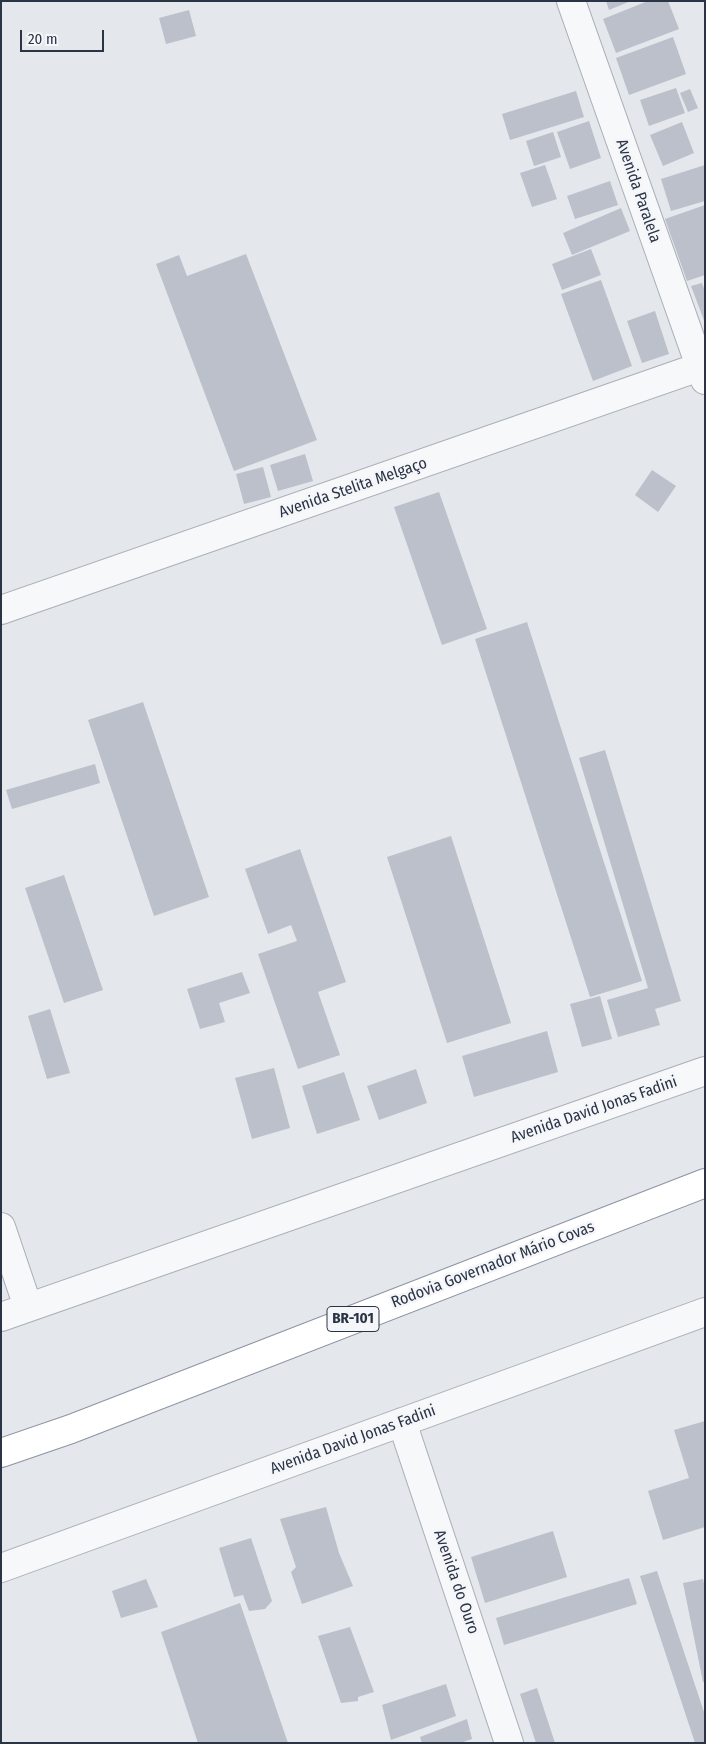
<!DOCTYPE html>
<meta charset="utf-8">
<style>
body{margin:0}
#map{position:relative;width:706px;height:1744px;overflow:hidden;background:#e4e7ec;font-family:"Fira Sans Condensed",sans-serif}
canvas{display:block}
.frame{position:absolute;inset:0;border:2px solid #2b3445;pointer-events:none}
.scale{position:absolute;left:20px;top:30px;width:84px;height:22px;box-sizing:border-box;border:2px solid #2b3445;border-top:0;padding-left:6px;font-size:15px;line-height:18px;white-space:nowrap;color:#2b3445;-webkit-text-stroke:4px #f4f6f9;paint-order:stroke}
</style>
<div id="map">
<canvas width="706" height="1744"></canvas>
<div class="frame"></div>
<div class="scale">20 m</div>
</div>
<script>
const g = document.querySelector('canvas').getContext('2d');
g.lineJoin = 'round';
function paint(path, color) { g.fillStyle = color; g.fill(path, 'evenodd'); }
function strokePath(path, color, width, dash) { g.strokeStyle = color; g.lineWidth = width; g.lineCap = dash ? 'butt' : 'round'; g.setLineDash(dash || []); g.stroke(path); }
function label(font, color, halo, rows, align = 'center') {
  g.font = font + ' "Fira Sans Condensed",sans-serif'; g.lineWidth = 5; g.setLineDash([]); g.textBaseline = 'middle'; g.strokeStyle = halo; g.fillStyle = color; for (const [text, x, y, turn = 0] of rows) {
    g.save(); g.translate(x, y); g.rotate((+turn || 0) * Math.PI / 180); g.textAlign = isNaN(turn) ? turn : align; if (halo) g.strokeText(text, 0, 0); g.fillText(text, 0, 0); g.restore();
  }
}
paint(new Path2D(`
 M606,1H631L609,10Z
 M648,1H668L679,29L616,53L603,19Z
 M189,10L196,36L166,44L159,18Z
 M673,37L686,74L629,95L616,58Z
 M676,88L685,113L649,126L640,100Z
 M690,89L698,108L688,112L680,93Z
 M576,91L584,117L510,140L502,114Z
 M589,121L601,158L570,169L557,132Z
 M682,122L694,153L663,166L650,135Z
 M553,132L561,157L534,166L526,141Z
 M545,165L557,199L532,207L520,173Z
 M705,165V201L671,211L661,179Z
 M610,181L618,205L575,219L567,196Z
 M705,205V275L687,281L665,219Z
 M621,208L630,231L572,255L563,233Z
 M591,249L601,275L562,290L552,264Z
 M246,254L317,440L234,471L156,264L179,255L187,276Z
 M601,280L632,366L593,381L561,294Z
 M702,283L705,291V323L691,286Z
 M655,311L669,354L642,363L627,321Z
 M305,454L313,481L278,491L270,465Z
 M263,467L271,497L244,504L236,474Z
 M652,470L676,486L658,512L635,495Z
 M439,492L487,629L442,645L394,507Z
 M527,622L642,981L590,997L475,639Z
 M143,702L209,897L154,916L88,720Z
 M605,750L681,1001L655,1009L660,1025L618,1037L607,1000L648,988L579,758Z
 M95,764L100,783L12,809L6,790Z
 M451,836L511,1023L447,1043L387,857Z
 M300,849L346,982L318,992L340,1055L298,1069L258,954L297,941L291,925L268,934L245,869Z
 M64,875L103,990L64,1003L25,888Z
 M242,972L250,993L219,1003L225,1022L200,1029L187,989Z
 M600,996L612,1039L582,1047L570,1004Z
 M50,1009L70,1073L47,1079L28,1016Z
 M547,1031L558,1072L474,1097L462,1056Z
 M274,1068L290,1128L252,1139L235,1078Z
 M416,1069L427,1103L379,1120L367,1086Z
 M344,1072L360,1120L317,1134L302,1086Z
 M705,1421V1527L663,1540L648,1491L689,1478L674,1430Z
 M326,1507L339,1553L353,1586L302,1604L291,1572L296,1567L280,1519Z
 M553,1531L567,1577L485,1603L471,1557Z
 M251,1538L272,1601L265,1609L249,1611L243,1595L234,1597L219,1548Z
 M657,1571L705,1715V1743H695L640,1576Z
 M629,1578L637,1604L504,1645L496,1618Z
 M146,1579L158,1607L121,1618L112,1591Z
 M703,1579L705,1588V1682H703L683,1583Z
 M240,1603L288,1743H198L161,1632Z
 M350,1627L374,1692L358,1697V1701L341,1703L318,1636Z
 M446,1684L456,1716L391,1740L382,1705Z
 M537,1688L555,1743H536L520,1694Z
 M467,1719L472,1739L460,1743H422L420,1737Z`), '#bbc0ca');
const minor = new Path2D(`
 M571,1L705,380
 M1,610L705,365
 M1,1227L28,1307
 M1,1317L705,1071
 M402,1422L509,1743
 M1,1568L705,1312`);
const highway = new Path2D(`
 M1,1453L71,1429L705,1183`);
strokePath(minor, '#a9aeb7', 30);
strokePath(highway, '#8b94a3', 30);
strokePath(minor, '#f7f8fa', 28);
strokePath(highway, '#fff', 28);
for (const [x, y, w] of [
 [353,1319,52]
]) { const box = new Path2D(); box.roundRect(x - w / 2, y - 12.5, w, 25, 4); g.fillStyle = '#f4f6f9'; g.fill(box); strokePath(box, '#2b3445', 1); }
label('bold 15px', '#2b3445', null, [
 ["BR-101",353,1319]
]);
label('16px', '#2b3445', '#f4f6f9', [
 ["Avenida Paralela",638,191,71],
 ["Avenida Stelita Melgaço",353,488,-19],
 ["Avenida David Jonas Fadini",594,1110,-19],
 ["Rodovia Governador Mário Covas",493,1265,-21],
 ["Avenida David Jonas Fadini",353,1440,-20],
 ["Avenida do Ouro",456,1582,71]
]);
</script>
